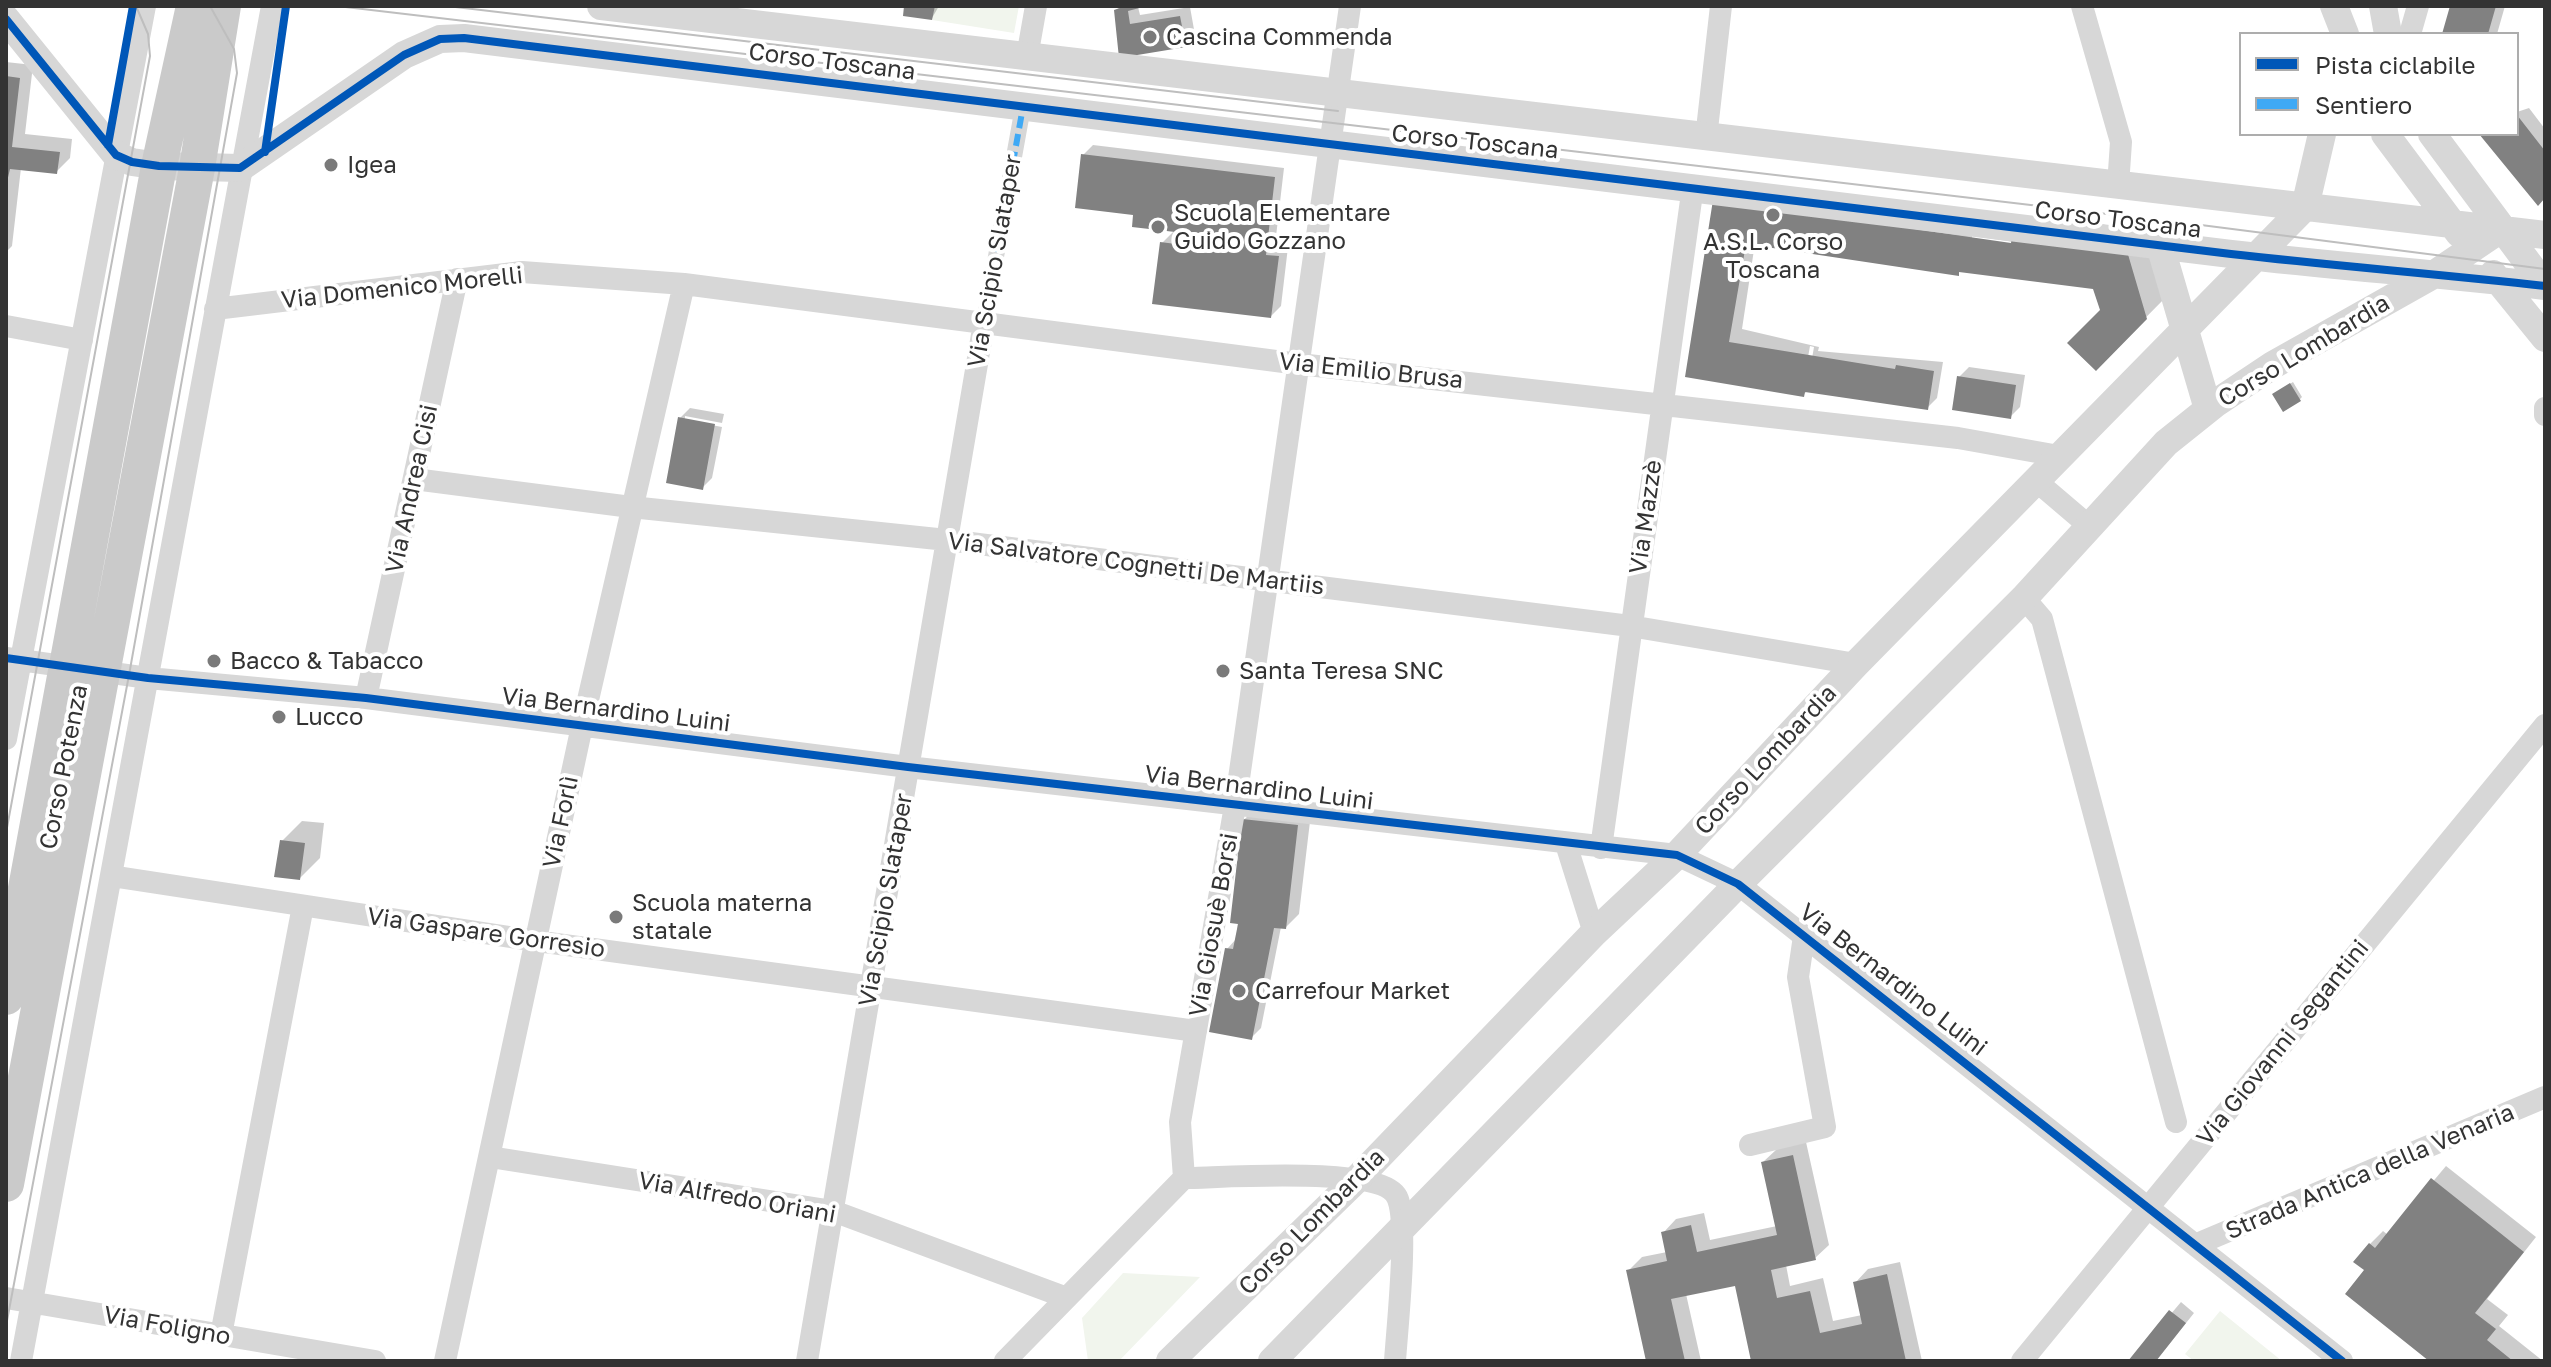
<!DOCTYPE html>
<meta charset="utf-8">
<style>
body{margin:0}
#map{position:relative;width:2551px;height:1367px;overflow:hidden;background:#fff;font-family:"Golos Text",sans-serif}
canvas{display:block}
.frame{position:absolute;inset:0;border:8px solid #333;pointer-events:none}
.legend{position:absolute;left:2239px;top:32px;width:280px;height:104px;box-sizing:border-box;background:#fff;border:2px solid #adadad;margin:0;padding:10px 14px;list-style:none;font-size:24px;color:#333}
.legend li{display:flex;align-items:center;gap:16px;height:40px}
.legend b{width:40px;border:2px solid #adadad}
</style>
<div id="map">
<canvas width="2551" height="1367"></canvas>
<div class="frame"></div>
<ul class="legend">
<li><b style="height:10px;background:#0057b8"></b>Pista ciclabile</li>
<li><b style="height:10px;background:#3fa9f5"></b>Sentiero</li>
</ul>
</div>
<script>
const g = document.querySelector('canvas').getContext('2d');
g.lineJoin = 'round';
function paint(path, color) { g.fillStyle = color; g.fill(path, 'evenodd'); }
function strokePath(path, color, width, dash) { g.strokeStyle = color; g.lineWidth = width; g.lineCap = dash ? 'butt' : 'round'; g.setLineDash(dash || []); g.stroke(path); }
function label(font, color, halo, rows, align = 'center') {
  g.font = font + ' "Golos Text",sans-serif'; g.lineWidth = 8; g.setLineDash([]); g.textBaseline = 'middle'; g.strokeStyle = halo; g.fillStyle = color; for (const [text, x, y, turn = 0] of rows) {
    g.save(); g.translate(x, y); g.rotate((+turn || 0) * Math.PI / 180); g.textAlign = isNaN(turn) ? turn : align; if (halo) g.strokeText(text, 0, 0); g.fillText(text, 0, 0); g.restore();
  }
}
paint(new Path2D(`
 M935,6H1019L1014,33L932,20Z
 M1123,1273L1200,1277L1119,1361H1088L1082,1318Z
 M2220,1311L2282,1361H2194L2185,1354Z`), '#f1f5ed');
paint(new Path2D(`
 M906,6H939L932,18Z
 M1121,6H1145L1138,7L1140,15L1190,7L1195,35L1185,45L1121,56L1116,10Z
 M2454,6H2505L2497,34H2446Z
 M6,62L33,65L25,134L72,139L70,158L56,172L21,168L12,246L6,252Z
 M2529,108L2545,129V196L2483,134H2517V112Z
 M1093,145L1284,168L1275,245L1288,247L1281,306L1271,316L1162,243L1175,230L1136,213L1083,155Z
 M1715,201L2073,234L2086,222L2147,231L2166,297L2096,368L2102,310L2095,287L1961,270L1958,274L1755,243L1742,329L1819,347L1818,351L1943,362L1937,398L1927,408L1808,390L1803,395L1688,375ZM1972,236L2021,243L2020,247L1972,240ZM1810,346L1814,347L1808,381L1804,380Z
 M1969,367L2025,375L2020,407L2010,417L1959,377Z
 M2293,382L2302,397L2299,400L2277,392Z
 M690,408L724,414L722,423L685,416V420L722,427L712,478L702,488L680,418Z
 M1257,806L1311,813L1299,914L1286,927H1281L1261,1028L1251,1038L1227,949L1237,938L1244,820Z
 M302,821L324,823L320,858L300,878L282,841Z
 M1806,1142L1829,1245L1815,1258L1786,1265L1790,1286L1823,1278L1833,1321L1862,1315L1855,1283L1868,1269L1900,1262L1922,1361H1753L1736,1283L1686,1294L1701,1361H1648L1629,1270L1642,1257L1667,1252L1663,1233L1676,1219L1704,1213L1710,1240L1777,1226L1763,1162L1777,1149Z
 M2446,1166L2536,1237L2487,1299L2508,1315L2499,1326L2543,1361H2432L2366,1270L2370,1244L2383,1231L2388,1235Z
 M2181,1302L2194,1313L2156,1361H2131Z`), '#0003');
paint(new Path2D(`
 M904,6H935L932,20L903,16Z
 M1126,6H1147L1128,11L1130,24L1180,16L1186,47L1119,58L1114,10Z
 M2450,6H2496L2488,34H2442Z
 M6,76L20,78L12,147L60,152L57,174L10,169L6,186Z
 M2517,115L2545,151V198L2538,206L2479,134H2517Z
 M1081,154L1275,177L1266,255L1279,256L1271,318L1152,304L1160,242L1200,247L1201,235L1132,227L1133,215L1075,208Z
 M1713,200L2011,243L2012,236L2127,251L2147,319L2096,371L2067,343L2100,310L2093,289L1959,272V276L1746,244L1729,342L1895,369L1896,365L1934,371L1928,410L1805,392L1804,397L1685,377Z
 M1957,376L2016,385L2011,419L1952,410Z
 M2290,383L2301,401L2283,412L2272,394Z
 M678,417L715,424L703,490L666,483Z
 M1242,819L1298,825L1286,929L1274,928L1252,1040L1209,1032L1225,948L1233,949L1238,924L1230,923Z
 M280,840L305,843L300,880L274,877Z
 M1793,1155L1816,1260L1771,1270L1777,1298L1810,1291L1820,1333L1862,1324L1853,1282L1887,1274L1906,1361H1751L1735,1286L1671,1299L1685,1361H1646L1626,1270L1667,1261L1661,1232L1691,1225L1697,1252L1777,1235L1761,1162Z
 M2431,1178L2524,1252L2475,1313L2496,1329L2487,1340L2513,1361H2429L2345,1294L2364,1270L2353,1262L2369,1243L2375,1248Z
 M2169,1310L2186,1323L2156,1361H2128Z`), '#818181');
strokePath(new Path2D(`
 M984,323L1023,107`), '#d7d7d7', 16);
strokePath(new Path2D(`
 M2082,6L2121,142L2118,186
 M2410,34L2418,6
 M1027,57L1036,6
 M1706,138L1721,6
 M215,309L522,272L684,284L1299,364L1958,438L2059,456
 M6,326L82,340
 M2545,408V415
 M414,479L631,507L947,540L1630,626L1856,664
 M2035,480L2089,526
 M2024,598L2042,619L2176,1122
 M6,658L148,678L366,698L908,767L1677,855L1738,884L2342,1361
 M366,698L457,279
 M6,739L145,6
 M1566,844L1594,933
 M1601,848L1693,186
 M111,876L536,941L1196,1031
 M1750,1145L1825,1127L1798,977L1804,936
 M490,1157L833,1211L1067,1298
 M1184,1178L1180,1122L1235,806L1350,6
 M2195,1245L2545,1097
 M6,1298L375,1361
 M221,1335L303,906
 M21,1361L272,6
 M445,1361L582,726L684,284
 M807,1361L984,323
 M1005,1361L1184,1178C1220,1178 1381,1165 1397,1197C1409,1221 1397,1329 1395,1361
 M2022,1361L2545,725`), '#d7d7d7', 22);
strokePath(new Path2D(`
 M601,6L2545,235
 M2334,6L2345,34
 M2383,6L2388,34
 M6,19L116,155L132,162L159,166L240,168L404,55L440,39L464,38C1053,109 1642,184 2231,254C2335,266 2440,274 2545,286
 M2385,134L2459,233
 M2432,134L2545,286
 M2160,245L2208,409
 M2493,274L2545,338
 M1170,1361L1357,1179L1594,933L1677,855L1856,664L2305,207L2322,134
 M1272,1361L1738,884L2024,598L2166,443L2216,403L2273,365L2433,275L2501,229`), '#d7d7d7', 28);
strokePath(new Path2D(`
 M6,997L159,166L194,6
 M6,1184L197,168L223,6`), '#cacaca', 36);
strokePath(new Path2D(`
 M337,6L2201,225L2545,269
 M447,6L1338,111
 M6,833L150,56L148,34L136,6
 M6,1326L129,675L237,73L234,49L210,6`), '#bebebe', 2);
strokePath(new Path2D(`
 M984,323L1023,107`), '#3fa9f5', 6, [12, 6]);
strokePath(new Path2D(`
 M6,19L116,155L132,162L159,166L240,168L404,55L440,39L464,38C1053,109 1642,184 2231,254C2335,266 2440,274 2545,286
 M108,145L133,6
 M265,152L286,6
 M6,658L148,678L366,698L908,767L1677,855L1738,884L2342,1361`), '#0057b8', 8);
for (const [x, y, r, color] of [
 [1150,37,8,"#7a7a7a"],
 [331,165,8,"#7a7a7a"],
 [1773,215,8,"#7a7a7a"],
 [1158,227,8,"#7a7a7a"],
 [214,661,8,"#7a7a7a"],
 [1223,671,8,"#7a7a7a"],
 [279,717,8,"#7a7a7a"],
 [616,917,8,"#7a7a7a"],
 [1239,991,8,"#7a7a7a"]
]) { const dot = new Path2D(); dot.arc(x, y, r, 0, 2 * Math.PI); g.fillStyle = color; g.fill(dot); strokePath(dot, '#fff', 3); }
label('24px', '#333', '#fff', [
 ["Cascina Commenda",1166,37],
 ["Igea",347,165],
 ["Scuola Elementare",1174,213],
 ["Guido Gozzano",1174,241],
 ["A.S.L. Corso",1773,242,"center"],
 ["Toscana",1773,270,"center"],
 ["Bacco & Tabacco",230,661],
 ["Santa Teresa SNC",1239,671],
 ["Lucco",295,717],
 ["Scuola materna",632,903],
 ["statale",632,931],
 ["Carrefour Market",1255,991]
], 'left');
label('24px', '#333', '#fff', [
 ["Corso Toscana",832,62,7],
 ["Corso Toscana",1475,142,6],
 ["Corso Toscana",2118,220,7],
 ["Via Scipio Slataper",995,261,-80],
 ["Via Domenico Morelli",402,288,-6],
 ["Corso Lombardia",2304,351,-31],
 ["Via Emilio Brusa",1371,371,6],
 ["Via Andrea Cisi",412,489,-78],
 ["Via Mazzè",1646,517,-82],
 ["Via Salvatore Cognetti De Martiis",1136,564,7],
 ["Via Bernardino Luini",616,710,7],
 ["Corso Lombardia",1766,760,-47],
 ["Corso Potenza",64,767,-79],
 ["Via Bernardino Luini",1259,788,7],
 ["Via Forlì",561,822,-78],
 ["Via Scipio Slataper",886,900,-80],
 ["Via Giosuè Borsi",1214,925,-80],
 ["Via Gaspare Gorresio",486,933,8],
 ["Via Bernardino Luini",1893,980,38],
 ["Via Giovanni Segantini",2283,1043,-51],
 ["Strada Antica della Venaria",2370,1172,-23],
 ["Via Alfredo Oriani",737,1198,10],
 ["Corso Lombardia",1312,1222,-45],
 ["Via Foligno",167,1326,10]
]);
</script>
